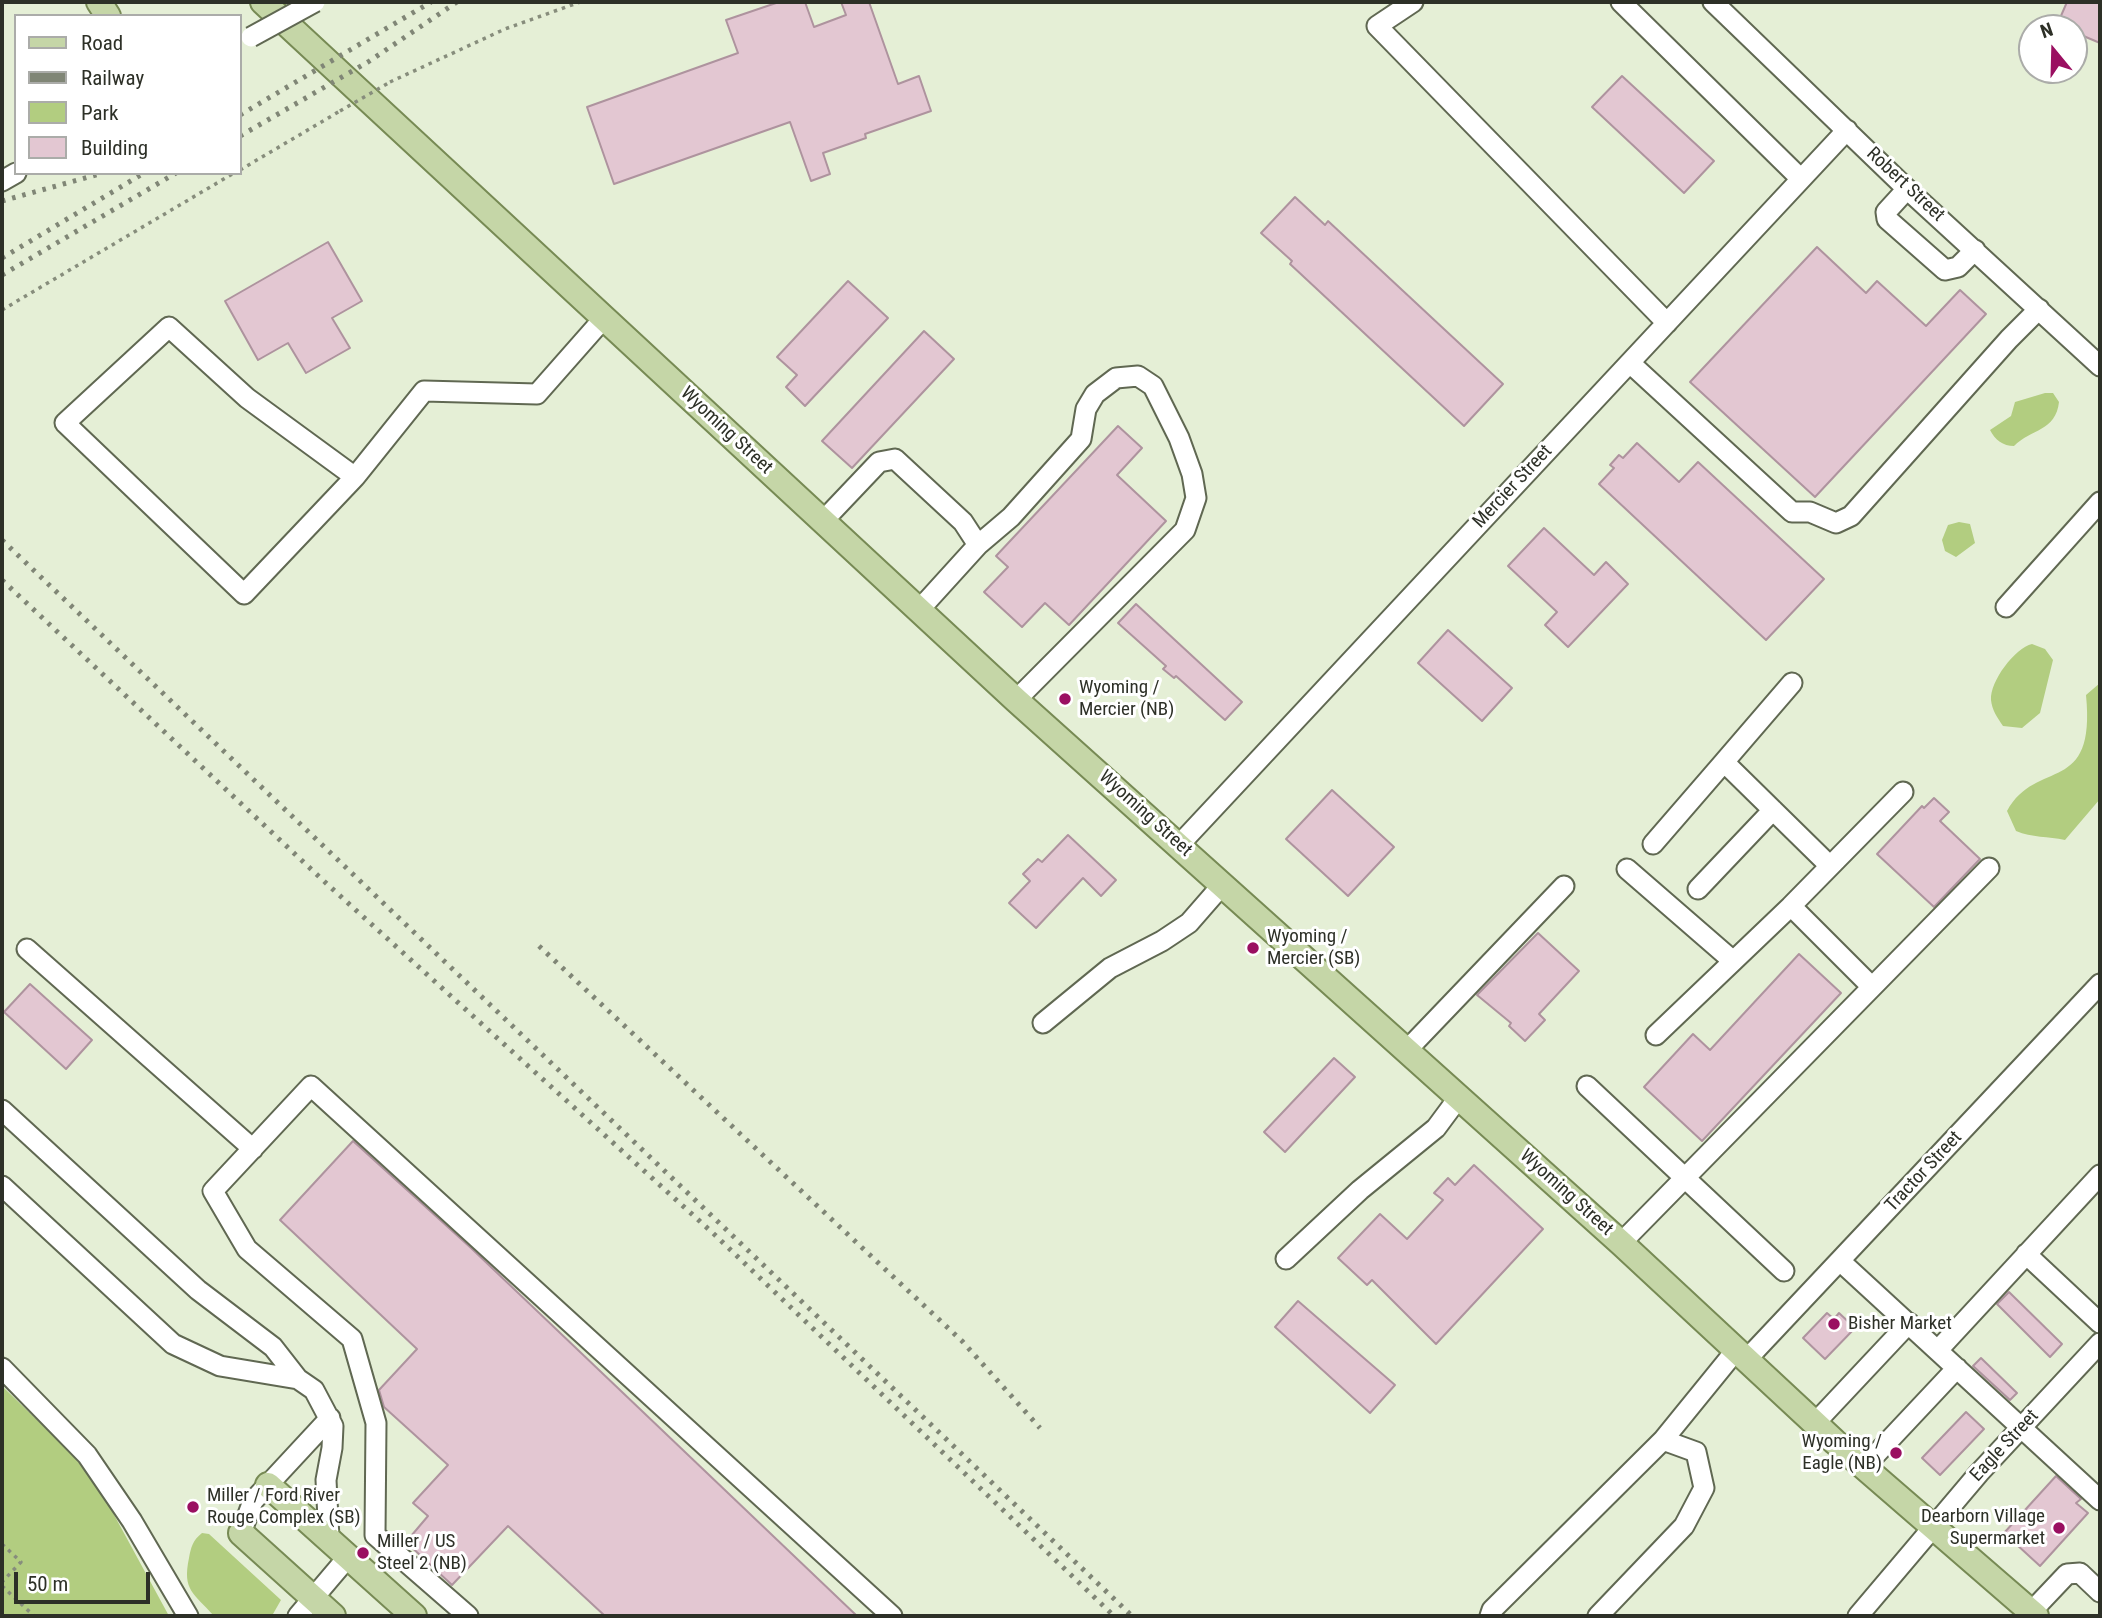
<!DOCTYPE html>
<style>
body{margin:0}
#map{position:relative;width:2102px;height:1618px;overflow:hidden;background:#e5efd6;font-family:"Roboto Condensed",sans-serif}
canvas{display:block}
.frame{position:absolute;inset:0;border:4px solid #2d3027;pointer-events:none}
.legend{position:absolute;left:14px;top:14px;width:228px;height:161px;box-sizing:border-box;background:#fff;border:2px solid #abaca9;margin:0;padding:9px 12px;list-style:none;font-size:21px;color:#2d3027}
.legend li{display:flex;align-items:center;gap:14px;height:35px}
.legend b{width:35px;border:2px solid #abaca9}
.north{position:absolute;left:2018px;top:14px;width:70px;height:70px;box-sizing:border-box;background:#fff;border:2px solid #abaca9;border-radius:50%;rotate:341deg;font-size:19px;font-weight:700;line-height:28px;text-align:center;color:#2d3027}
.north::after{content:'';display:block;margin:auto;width:24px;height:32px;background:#9a0f61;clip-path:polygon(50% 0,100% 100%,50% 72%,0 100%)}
.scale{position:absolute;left:14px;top:1572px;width:136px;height:32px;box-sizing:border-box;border:4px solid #2d3027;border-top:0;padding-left:9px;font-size:21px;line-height:24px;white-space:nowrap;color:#2d3027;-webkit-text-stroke:5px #fff;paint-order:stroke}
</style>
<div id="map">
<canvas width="2102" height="1618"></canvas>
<div class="frame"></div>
<ul class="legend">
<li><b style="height:9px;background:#c5d6a7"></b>Road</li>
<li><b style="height:9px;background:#808676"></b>Railway</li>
<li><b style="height:19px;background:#b2cd80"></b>Park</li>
<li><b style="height:19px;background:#e3c7d2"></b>Building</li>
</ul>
<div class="north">N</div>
<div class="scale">50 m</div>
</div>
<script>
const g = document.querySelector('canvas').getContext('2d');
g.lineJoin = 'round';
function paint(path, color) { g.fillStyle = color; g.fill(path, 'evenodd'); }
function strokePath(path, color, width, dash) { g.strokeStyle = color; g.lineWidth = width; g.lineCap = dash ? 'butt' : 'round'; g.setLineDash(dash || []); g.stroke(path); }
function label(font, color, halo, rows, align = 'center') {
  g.font = font + ' "Roboto Condensed",sans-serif'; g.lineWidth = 6; g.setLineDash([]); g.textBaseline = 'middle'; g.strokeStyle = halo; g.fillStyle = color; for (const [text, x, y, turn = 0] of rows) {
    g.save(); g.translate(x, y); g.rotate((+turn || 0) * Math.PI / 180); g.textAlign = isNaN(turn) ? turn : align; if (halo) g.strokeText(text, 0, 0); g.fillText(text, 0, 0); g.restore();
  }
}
paint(new Path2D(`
 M2045,393H2053L2059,402C2056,431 2031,429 2014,446C2003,446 1995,440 1990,430L2011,416L2015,402Z
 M1959,522L1970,524L1975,543L1956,557L1945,551L1942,540L1948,525Z
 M2032,644L2045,649L2053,660L2040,713L2022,728L2003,726C1997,717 1992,710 1991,700C1990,681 2015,648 2032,644Z
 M2100,683V799L2065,840C2048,836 2032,838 2016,831L2007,811C2037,757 2096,797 2086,695Z
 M2,1386L73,1455L106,1500L169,1616H2Z
 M202,1533L209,1534L281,1600L273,1614L214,1616C194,1593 182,1591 189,1558C191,1547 193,1540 202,1533Z`), '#b2cd80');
const building = new Path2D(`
 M779,2H805L814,27L846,15L841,2H869L898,84L919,76L931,111L865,134L866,138L823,153L830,174L811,181L790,122L614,184L587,107L738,53L726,20Z
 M2067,2H2100V43L2074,32V28L2057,25Z
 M1622,76L1714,161L1684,193L1592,107Z
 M1295,197L1325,225L1328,221L1503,384L1464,426L1290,264L1292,261L1261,233Z
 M328,242L362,301L332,318L350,348L306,373L288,343L258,360L225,301Z
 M1817,247L1866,293L1877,281L1926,326L1960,290L1986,314L1815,497L1690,382Z
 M848,281L888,318L805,406L786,387L797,375L777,357Z
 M924,331L954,359L852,468L822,441Z
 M1118,426L1142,448L1117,475L1166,521L1069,625L1045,603L1022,627L984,592L1008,567L996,556Z
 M1637,443L1679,482L1698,462L1824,579L1766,640L1599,484L1614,468L1610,465L1619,455L1623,458Z
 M1544,528L1594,575L1606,562L1628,584L1568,647L1545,625L1557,612L1508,566Z
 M1136,604L1242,702L1225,720L1176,676L1174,678L1163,669L1166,666L1118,623Z
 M1448,630L1512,688L1482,721L1418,663Z
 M1332,790L1394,847L1348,896L1286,839Z
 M1934,798L1949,812L1940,821L1980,859L1934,907L1877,854L1922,806L1924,808Z
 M1068,835L1116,880L1101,896L1083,878L1036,928L1009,903L1030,881L1023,874L1038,859L1042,862Z
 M1538,933L1579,971L1539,1014L1545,1020L1525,1041L1509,1026L1511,1023L1477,995Z
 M1799,954L1841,993L1702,1141L1644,1087L1693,1034L1710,1050Z
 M30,984L92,1040L66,1069L4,1012Z
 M1334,1058L1355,1077L1285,1152L1264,1132Z
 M353,1141L471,1248L857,1616H605L508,1526L452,1585L406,1542L428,1516L413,1503L448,1465L384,1407L379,1390L417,1349L280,1220Z
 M1474,1165L1543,1229L1436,1344L1372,1280L1367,1285L1338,1258L1380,1214L1407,1239L1443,1200L1434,1193L1448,1178L1455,1185Z
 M2009,1292L2062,1344L2050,1357L1997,1304Z
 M1298,1301L1395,1385L1370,1413L1275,1327Z
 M1827,1313L1834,1319L1839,1313L1855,1328L1825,1359L1803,1338Z
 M1981,1358L2017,1393L2010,1400L1973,1366Z
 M1966,1412L1984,1429L1940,1475L1922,1458Z
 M2056,1476L2081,1499L2076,1503L2088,1513L2040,1566L2004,1533Z`);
paint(building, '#e3c7d2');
strokePath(building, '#ae939e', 2);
const minor = new Path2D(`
 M1413,2L1377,26L1667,323
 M1621,2L1801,179
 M1713,2L1907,189L2100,366
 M2,181L16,173
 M1907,189L1886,212L1887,219L1945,270L1958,267L1975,250
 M1630,363L1792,512H1810L1836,523L1851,516L2009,339L2039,309
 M355,477L247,398L169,327L65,423L244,594L355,477L424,391L537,394L604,318
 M823,521L879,462L895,459L963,522L978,545L919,610
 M978,545L1011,517L1081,439L1086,409L1095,394L1116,378L1138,376L1153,386L1179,438L1192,474L1196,498L1185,530L1016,700
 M2006,607L2100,502
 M1792,683L1724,762L1830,866
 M1180,844L1847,130
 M1653,844L1724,762
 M1627,869L1733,961
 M1698,889L1773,810
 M1791,906L1903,792
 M27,949L253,1149
 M1043,1023L1110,968L1162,941L1189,923L1223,884
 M1656,1035L1791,906L1871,986
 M1407,1050L1564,886
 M1587,1086L1784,1271
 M2,1110L198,1290L273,1347L298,1379L314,1390L333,1426L332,1448L326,1480L329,1538
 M2,1186L173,1344L220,1366L298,1379
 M1621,1243L1989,868
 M2026,1254L2100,1323
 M1286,1259L1360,1190L1436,1128L1459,1097
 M1840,1261L2100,1500
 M1938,1350L2100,1175
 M1747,1359L2100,984
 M2,1368L87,1455L132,1521L188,1616
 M1816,1422L1909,1323
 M1663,1440L1737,1349
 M1864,1467L1957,1368
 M241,1533L253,1501L330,1418
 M2031,1612L2067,1574L2080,1573L2100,1592
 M298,1616L348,1557
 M468,1616L375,1535L376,1423L352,1339L247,1249L213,1191L311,1086L892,1616
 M1490,1616L1492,1610L1663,1440L1696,1452L1704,1488L1684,1526L1598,1616
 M1858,1616L1979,1473L2100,1343`);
const major = new Path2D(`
 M99,2L108,16
 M263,2L1016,700L1621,1243L1835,1442L2036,1616
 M268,1485L414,1616
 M241,1533L333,1616`);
strokePath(minor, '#606852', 23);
strokePath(major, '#778a54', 28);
strokePath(new Path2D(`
 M390,82L505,29L580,2
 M240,170L340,111
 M2,310L234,173
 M2,1544L21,1562L2,1582
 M2,1586L34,1616`), '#878d7c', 3.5, [3.5, 5]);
strokePath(minor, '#fff', 19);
strokePath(major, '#c5d6a7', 24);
strokePath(new Path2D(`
 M240,115L431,2
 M240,136L368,62L457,2
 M2,201L103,173
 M2,258L144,173
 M2,275L176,173
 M2,540L1132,1616
 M2,580L327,884L715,1235L1114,1616
 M539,946L962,1341L1040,1428`), '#808676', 5, [3.5, 7]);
const minorBridge = new Path2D(`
 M251,37L315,2`);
strokePath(minorBridge, '#606852', 23, []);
strokePath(new Path2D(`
 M340,111L390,82`), '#878d7c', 3.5, [3.5, 5]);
strokePath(minorBridge, '#fff', 19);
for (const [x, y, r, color] of [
 [1065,699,7,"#9a0f61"],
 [1253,948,7,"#9a0f61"],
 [1834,1324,7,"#9a0f61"],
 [1896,1453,7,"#9a0f61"],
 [193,1507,7,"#9a0f61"],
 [2059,1528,7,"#9a0f61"],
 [363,1553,7,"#9a0f61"]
]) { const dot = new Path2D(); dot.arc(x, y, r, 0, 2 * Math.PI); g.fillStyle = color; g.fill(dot); strokePath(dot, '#fff', 2.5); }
label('19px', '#2d3027', '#fff', [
 ["Robert Street",1905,185,43],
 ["Wyoming Street",726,431,43],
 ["Mercier Street",1513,487,-47],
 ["Wyoming Street",1145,814,42],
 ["Tractor Street",1924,1172,-47],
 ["Wyoming Street",1566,1193,42],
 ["Eagle Street",2005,1446,-47]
]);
label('19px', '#2d3027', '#fff', [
 ["Wyoming /",1079,688],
 ["Mercier (NB)",1079,710],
 ["Wyoming /",1267,937],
 ["Mercier (SB)",1267,959],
 ["Bisher Market",1848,1324],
 ["Wyoming /",1882,1442,"right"],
 ["Eagle (NB)",1882,1464,"right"],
 ["Miller / Ford River",207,1496],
 ["Rouge Complex (SB)",207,1518],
 ["Dearborn Village",2045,1517,"right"],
 ["Supermarket",2045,1539,"right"],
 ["Miller / US",377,1542],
 ["Steel 2 (NB)",377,1564]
], 'left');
</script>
